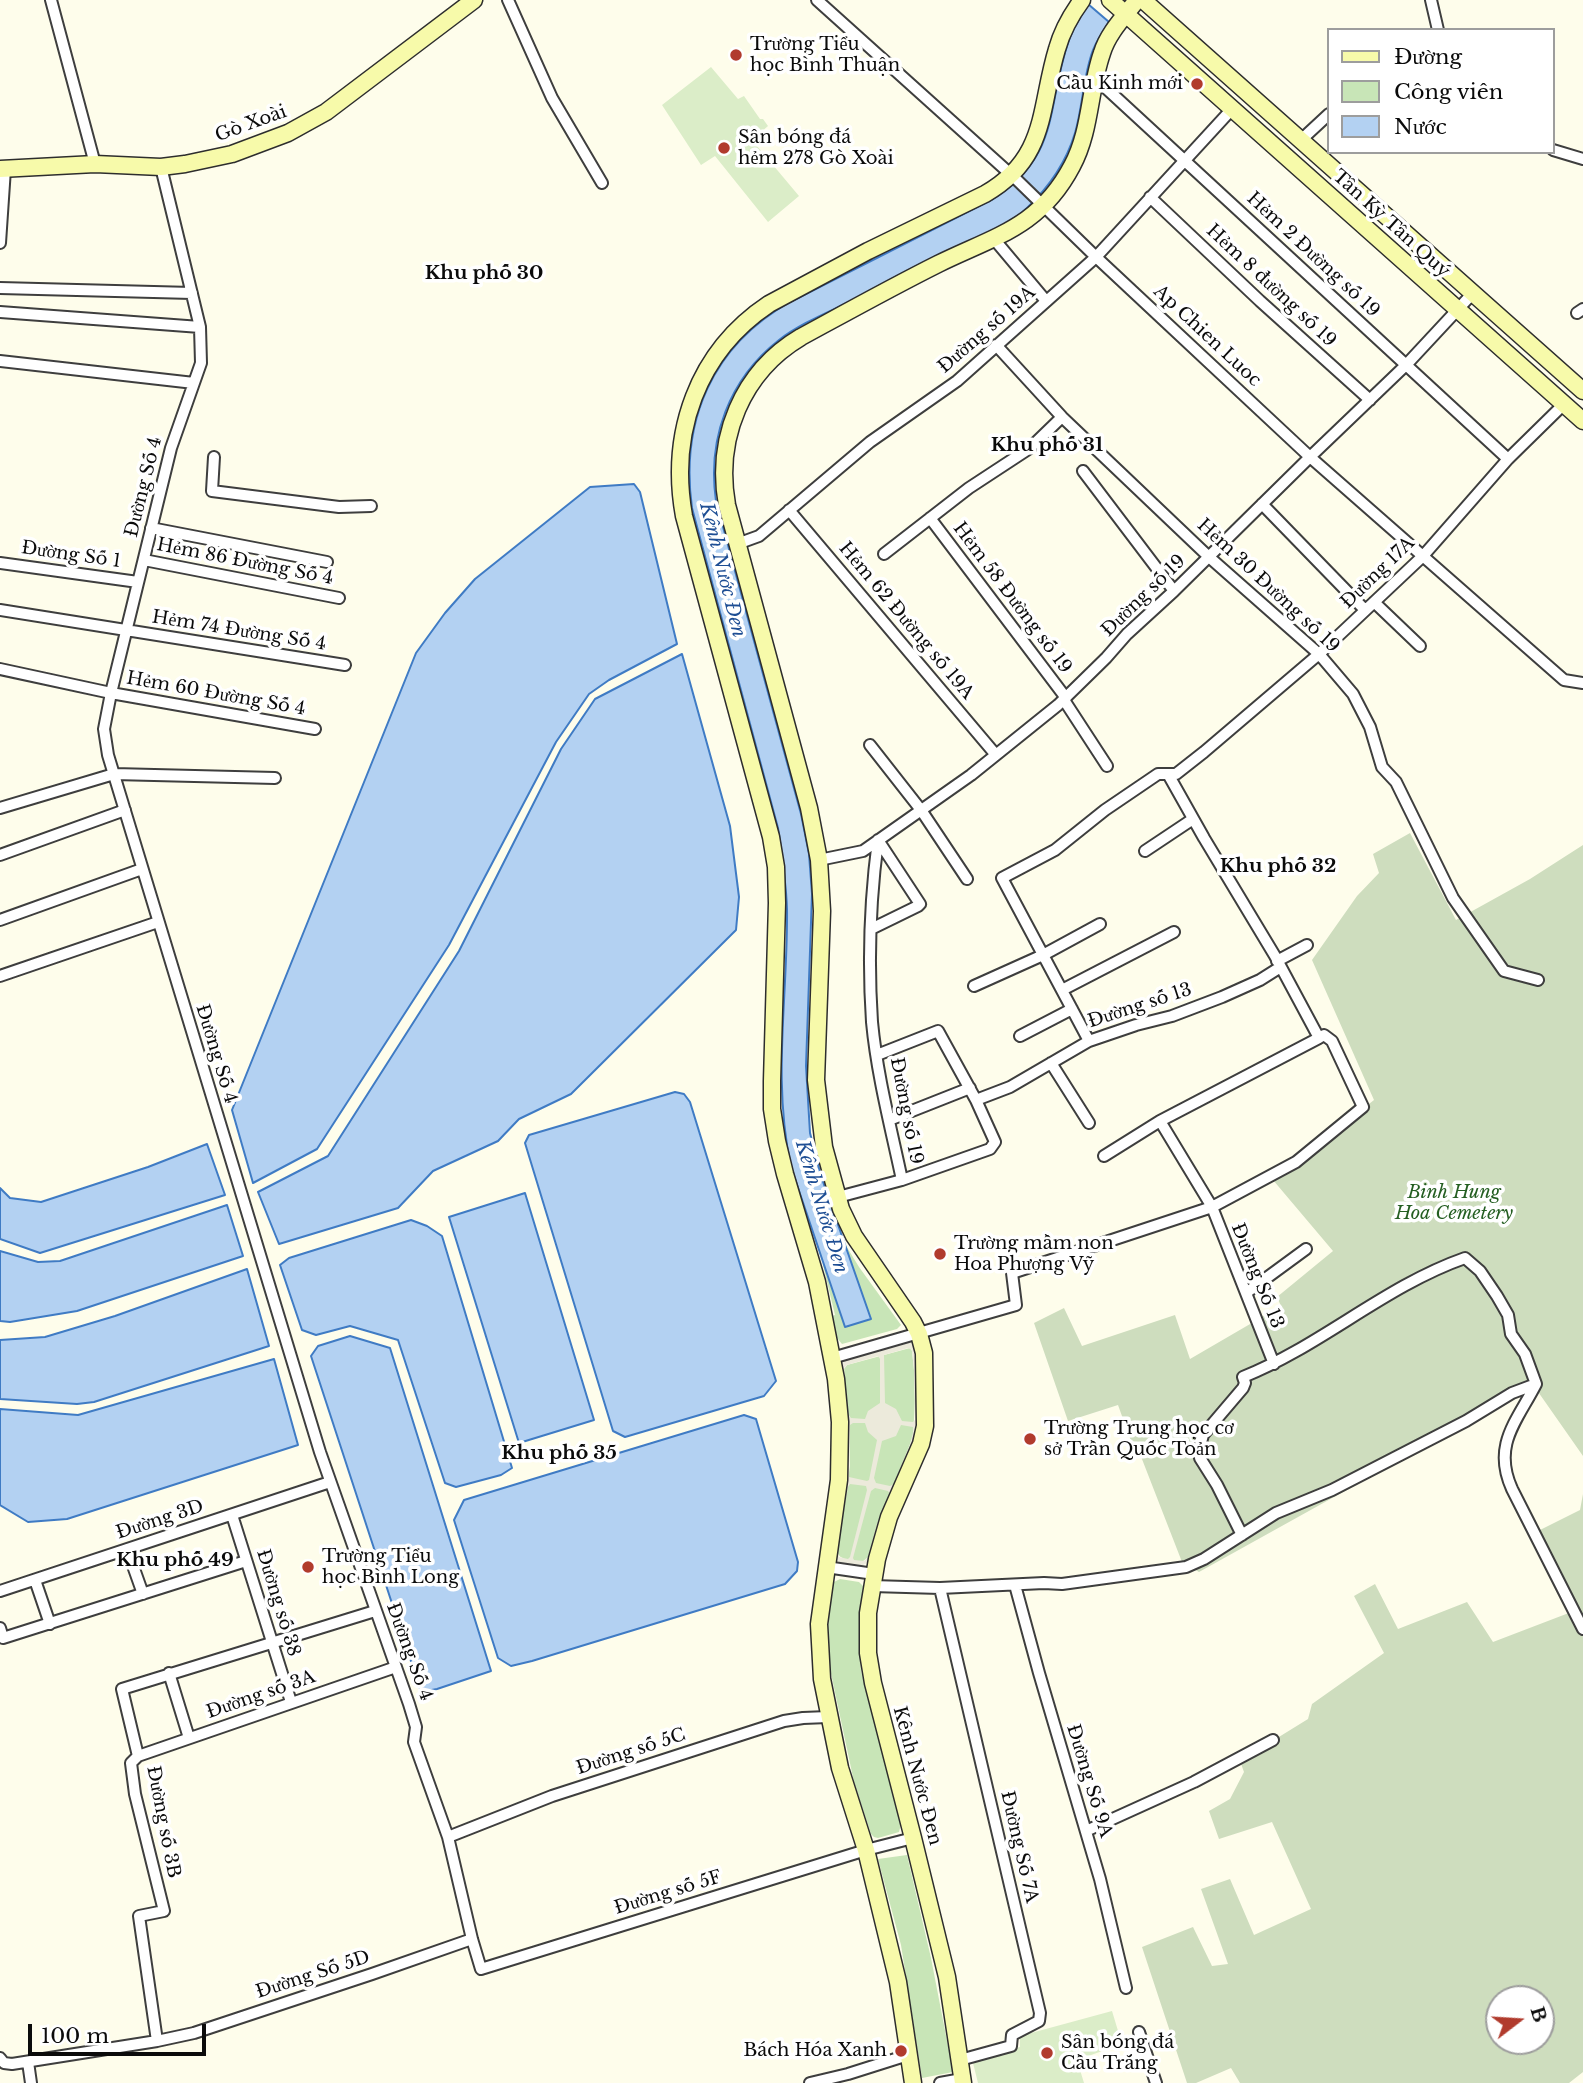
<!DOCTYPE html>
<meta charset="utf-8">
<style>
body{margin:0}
#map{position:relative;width:1583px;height:2083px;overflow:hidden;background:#fefdeb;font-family:"Libre Baskerville",serif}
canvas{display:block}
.legend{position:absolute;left:1327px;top:28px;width:228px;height:126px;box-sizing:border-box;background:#fff;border:2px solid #9d9d9d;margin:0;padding:9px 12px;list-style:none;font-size:21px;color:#0b0b0b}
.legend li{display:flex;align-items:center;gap:14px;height:35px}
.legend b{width:35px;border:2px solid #9d9d9d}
.north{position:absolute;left:1485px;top:1985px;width:70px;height:70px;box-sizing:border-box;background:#fff;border:2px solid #9d9d9d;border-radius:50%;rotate:73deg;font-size:19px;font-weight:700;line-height:28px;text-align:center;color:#0b0b0b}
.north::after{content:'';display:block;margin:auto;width:24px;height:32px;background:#b13b2d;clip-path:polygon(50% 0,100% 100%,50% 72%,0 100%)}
.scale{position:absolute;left:28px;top:2024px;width:178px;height:32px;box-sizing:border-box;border:4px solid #0b0b0b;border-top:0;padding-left:9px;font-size:21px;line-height:24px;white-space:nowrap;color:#0b0b0b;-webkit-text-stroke:5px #fff;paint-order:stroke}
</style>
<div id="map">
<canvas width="1583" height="2083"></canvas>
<ul class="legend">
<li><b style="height:9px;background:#f7faaa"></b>Đường</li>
<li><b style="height:19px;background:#c8e5b7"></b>Công viên</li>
<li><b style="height:19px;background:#b3d1f2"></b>Nước</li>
</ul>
<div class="north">B</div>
<div class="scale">100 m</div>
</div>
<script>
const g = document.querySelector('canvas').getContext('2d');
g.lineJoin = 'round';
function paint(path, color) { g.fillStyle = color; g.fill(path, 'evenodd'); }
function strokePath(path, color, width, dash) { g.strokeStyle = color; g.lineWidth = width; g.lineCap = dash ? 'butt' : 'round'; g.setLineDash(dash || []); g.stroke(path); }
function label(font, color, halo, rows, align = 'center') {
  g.font = font + ' "Libre Baskerville",serif'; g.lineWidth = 7; g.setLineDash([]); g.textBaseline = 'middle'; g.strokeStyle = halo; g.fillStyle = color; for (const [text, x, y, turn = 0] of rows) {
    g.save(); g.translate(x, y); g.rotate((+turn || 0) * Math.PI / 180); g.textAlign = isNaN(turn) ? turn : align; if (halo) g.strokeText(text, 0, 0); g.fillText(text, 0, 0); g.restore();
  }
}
paint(new Path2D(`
 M845,1244L859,1267L901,1325L897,1329L842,1344L837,1338L832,1316L835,1315L823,1265H825L845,1326L871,1319Z
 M910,1348L912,1351L914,1370L915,1400L913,1437L885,1505L868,1557L862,1562C852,1560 839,1561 837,1551L850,1466L849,1427L844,1369L847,1365Z
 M840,1579L859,1582L863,1586L859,1643L861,1671L901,1824L899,1832L878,1838L874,1837L871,1834L854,1782L829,1664L827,1630L832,1587L834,1582Z
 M907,1855L931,1958L953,2072L922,2078L901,1945L878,1859Z`), '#c8e5b7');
paint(new Path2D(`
 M1410,833L1456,920L1530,879L1583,845V1456L1534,1386L1199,1572L1182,1562L1140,1454L1131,1441L1118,1405L1068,1421L1034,1323L1064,1308L1082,1346L1175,1315L1190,1359L1281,1306L1277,1297L1333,1251L1273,1180L1374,1100L1312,960L1357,896L1379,873L1373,854Z
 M1583,1494V2072L1569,2083H1240L1231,2068L1196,2083H1187L1142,1947L1193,1927L1212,1966L1228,1964L1201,1889L1230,1879L1254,1935L1311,1909L1272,1822L1219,1839L1209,1811L1230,1799L1244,1772L1240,1761L1308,1719L1312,1704L1384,1653L1354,1596L1375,1584L1398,1629L1467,1602L1493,1642L1574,1611L1540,1530L1580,1510ZM1499,1999H1541V2041H1499Z`), '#ceddbe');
paint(new Path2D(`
 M711,67L738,99L744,96L760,119H763L768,126L752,140L799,196L768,222L715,156L701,165L662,105Z
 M1112,2011L1122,2044L1077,2060L1084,2083H978L972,2059L1020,2047V2036Z`), '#dbedc8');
paint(new Path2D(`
 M907,1343H912L916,1349L918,1434L871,1561L861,1566L839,1562L835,1559L840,1365L846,1360ZM908,1348L912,1350L914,1370L915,1420L913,1422L902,1421L896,1409L885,1403L884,1355ZM878,1356L880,1359V1403L868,1411L865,1419L851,1418L848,1414L844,1368L847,1365ZM853,1423H865L868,1432L877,1440L869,1480L867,1481L849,1477L850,1425ZM901,1425L913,1427L914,1429L907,1455L894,1484L890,1486L876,1483L874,1478L882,1441L896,1436ZM850,1484L866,1486L867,1490L850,1557L848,1559L839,1557L837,1551L848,1487ZM875,1488L888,1491L890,1494L877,1524L868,1557L864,1561L854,1560L853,1558L871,1491Z`), '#eceadb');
const water = new Path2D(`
 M1088,4L1109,22C1103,31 1097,40 1093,50C1083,76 1083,106 1075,133C1066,163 1049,187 1027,208C1005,230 971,241 943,253C913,267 883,284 853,300C829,312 801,323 779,340C729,379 707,439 716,501L801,814L809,854L812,894L806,1066L810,1133L821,1176L871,1319L845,1327L791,1167C772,1079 788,997 787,909C786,881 782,855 778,828L692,508C680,421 712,346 790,302L993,199C1061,155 1046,108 1068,43C1072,29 1080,17 1088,4Z
 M634,484L640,492L677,644L609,680L589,694L556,742L449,945L317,1149L253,1183L232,1110L416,653L445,613L475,579L590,487Z
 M682,654L730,826L739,897L736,930L571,1094L519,1119L498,1141L433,1171L398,1208L279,1244L258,1192L328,1156L459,951L561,749L595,699Z
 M675,1092L684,1094L690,1102L776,1381L764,1396L625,1437L613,1431L525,1143L529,1135Z
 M207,1144L225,1195L40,1253L0,1239V1188L10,1198L41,1202L148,1167Z
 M525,1193L594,1420L519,1443L449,1217Z
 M227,1205L243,1256L77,1311L10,1322L0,1321V1251L38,1262L60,1261Z
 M411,1220L427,1226L442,1236L512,1468L501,1475L456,1487L445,1483L398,1340L350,1326L316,1335L302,1330L280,1265L289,1258Z
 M247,1269L269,1346L94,1402L77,1404L0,1399V1340L45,1337L115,1316Z
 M350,1336L390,1348L491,1671L437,1689L421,1692L311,1356L318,1346Z
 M274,1359L298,1445L67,1519L28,1522L0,1505V1409L78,1415Z
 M744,1415L756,1419L798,1562L797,1571L785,1584L532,1661L511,1666L498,1658L454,1520L464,1500Z`);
paint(water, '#b3d1f2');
strokePath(water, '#3f7bc4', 2);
const street = new Path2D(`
 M51,0L95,164
 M508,0L552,98L602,183
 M817,0L1017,180L1096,257L1310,457L1564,680L1583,683
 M1431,0L1438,30
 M1095,78L1508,459
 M1301,140L1329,114
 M1553,150L1583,159
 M161,167L200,327L201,363L171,448L111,693L104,729L108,755L320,1452L409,1704L416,1727L414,1742L448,1837L472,1939L481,1969L866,1850L913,1838
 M1150,197L1260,301L1370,400
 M994,239L1046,301
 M0,243L5,169
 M0,288L192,293
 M0,312L200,327
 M1577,313L1583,309
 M996,345L1062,417L1209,557L1319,654L1353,694L1370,727L1382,767L1396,782L1453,898L1504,971L1538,980
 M0,361L194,383
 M214,457L212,491L339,507L371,506
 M1083,471L1174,591
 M1262,504L1365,610
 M789,510L996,755
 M930,518L1066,698
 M151,528L327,562
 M737,544L759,536L870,442L957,381L1096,257L1232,109
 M884,554L969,488L1030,448L1062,417
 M144,560L339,598
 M0,563L138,582
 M1374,602L1420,646
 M0,610L345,665
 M0,669L111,693L315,729
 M1064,700L1107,766
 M870,745L921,810L967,879
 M0,808L114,774L275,778
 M878,840C870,900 868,962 872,1022C877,1075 891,1128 902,1180
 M1145,851L1193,819
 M0,855L125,810
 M819,860L863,851L971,775L1058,705L1106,658L1127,634L1174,591L1310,457L1406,365L1473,293
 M0,920L142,869
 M871,929L918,906L920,904L878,840
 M1277,961L1307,945
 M0,976L158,922
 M974,986L1043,955L1100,924
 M1062,990L1174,932
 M1020,1036L1072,1009
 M1089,1041L1002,878L1055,850L1105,810L1158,774H1176L1204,752L1319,654L1423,556L1508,459L1564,404
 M1051,1063L1089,1123
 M976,1100L1010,1087L1089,1041L1136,1025L1172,1016L1222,997L1260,980L1279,968
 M889,1120L970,1088
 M1160,1121L1212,1207L1296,1162L1363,1107L1332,1041L1324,1035L1319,1038
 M1104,1156L1160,1121L1319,1038L1275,956L1204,838L1168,774
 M838,1197L902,1180L990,1149L995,1142L976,1100L938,1031L877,1055
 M1246,1293L1306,1249
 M832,1358L1016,1305L1012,1273L1212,1207L1274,1364
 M232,1515L291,1702
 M1242,1535L1217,1485L1200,1458L1199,1450L1203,1435L1243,1388L1245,1383L1243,1377C1321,1346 1385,1286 1465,1258L1480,1271L1497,1296L1508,1315L1511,1334L1525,1354L1536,1384C1517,1421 1492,1445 1512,1489L1583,1629
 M127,1549L143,1594
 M826,1567L874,1574
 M35,1580L50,1624
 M1015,1585L1039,1673L1100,1879L1126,1988
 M872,1586L940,1588L1044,1583L1062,1584L1186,1567L1204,1559L1276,1513L1332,1490L1466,1421L1512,1393L1536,1384
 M940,1588L1040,2013L1039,2021L1012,2035L1011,2046L960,2060
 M0,1591L330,1482
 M0,1628L3,1638L246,1561
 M169,1673L189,1738
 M138,1756L122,1689L375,1611
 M138,1756L131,1763L135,1794L164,1911L139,1916L157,2041
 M138,1756L396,1667
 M1086,1831L1194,1782L1273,1740
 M448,1837L552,1796L784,1721L803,1718L828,1717
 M1139,2032L1156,2083
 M0,2058L4,2063L12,2064L157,2041L194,2033L372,1974L472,1939
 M28,2062L31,2083
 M810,2083L848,2074L908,2055
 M940,2083L962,2079`);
const secondary = new Path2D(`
 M1110,0L1583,421
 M1143,0L1583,391
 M0,169L95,164L161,167L185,164L232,154L288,133L326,112L474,0
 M913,2083L898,1982L866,1850L840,1768L822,1679L819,1624L839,1480L840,1422L836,1379L817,1282L785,1174L777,1141L772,1109V1081L777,903L776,867L771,837L684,516C669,433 697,352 769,304L868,251L985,194C1048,158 1039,108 1057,49C1062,31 1071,15 1082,0
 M963,2083L947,1977L913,1838L873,1683L868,1653V1613L877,1559L889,1517L921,1444L925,1426L924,1353L919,1334L913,1322L854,1236L841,1209L824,1147L816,1080L822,911L819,860L809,808L727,505C715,438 742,372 801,337C847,312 892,287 938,264C995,236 1040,227 1072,166C1091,131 1089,90 1102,53C1108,33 1124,17 1137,0`);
strokePath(street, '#3e3e3e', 14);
strokePath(secondary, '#2d2d2d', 19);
strokePath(street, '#fff', 10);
strokePath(secondary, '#f7faaa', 16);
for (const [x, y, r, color] of [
 [736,55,7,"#b13b2d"],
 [1197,84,7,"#b13b2d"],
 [724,148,7,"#b13b2d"],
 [940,1254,7,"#b13b2d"],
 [1030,1439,7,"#b13b2d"],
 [308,1567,7,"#b13b2d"],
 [901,2051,7,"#b13b2d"],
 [1047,2053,7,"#b13b2d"]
]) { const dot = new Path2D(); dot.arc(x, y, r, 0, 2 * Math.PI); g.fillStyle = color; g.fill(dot); strokePath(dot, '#fff', 2.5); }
label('18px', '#0b0b0b', '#fff', [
 ["Trường Tiểu",750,45],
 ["học Bình Thuận",750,66],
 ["Cầu Kinh mới",1183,84,"right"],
 ["Sân bóng đá",738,138],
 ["hẻm 278 Gò Xoài",738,159],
 ["Trường mầm non",954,1244],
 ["Hoa Phượng Vỹ",954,1265],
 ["Trường Trung học cơ",1044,1429],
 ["sở Trần Quốc Toản",1044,1450],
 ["Trường Tiểu",322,1557],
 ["học Bình Long",322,1578],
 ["Sân bóng đá",1061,2043],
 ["Cầu Trắng",1061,2064],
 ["Bách Hóa Xanh",887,2051,"right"]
], 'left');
label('18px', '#0b0b0b', '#fff', [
 ["Gò Xoài",251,124,-20],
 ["Tân Kỳ Tân Quý",1391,224,42],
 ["Hẻm 2 Đường số 19",1313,255,43],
 ["Hẻm 8 đường số 19",1271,286,43],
 ["Đường số 19A",987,330,-41],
 ["Ap Chien Luoc",1207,336,43],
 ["Đường Số 4",144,487,-76],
 ["Đường Số 1",71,555,8],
 ["Hẻm 86 Đường Số 4",245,562,11],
 ["Đường 17A",1378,573,-44],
 ["Hẻm 30 Đường số 19",1268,586,43],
 ["Đường số 19",1144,596,-44],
 ["Hẻm 58 Đường số 19",1012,598,53],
 ["Hẻm 62 Đường số 19A",906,621,50],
 ["Hẻm 74 Đường Số 4",239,631,9],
 ["Hẻm 60 Đường Số 4",216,694,10],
 ["Đường số 13",1140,1006,-18],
 ["Đường Số 4",216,1054,73],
 ["Đường số 19",906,1111,79],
 ["Đường Số 13",1257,1276,68],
 ["Đường 3D",160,1520,-18],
 ["Đường số 38",278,1603,73],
 ["Đường Số 4",409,1652,70],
 ["Đường số 3A",261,1695,-19],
 ["Đường số 5C",631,1752,-18],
 ["Kênh Nước Đen",917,1776,75],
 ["Đường Số 9A",1089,1781,73],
 ["Đường số 3B",163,1822,79],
 ["Đường Số 7A",1019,1847,77],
 ["Đường số 5F",668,1893,-17],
 ["Đường Số 5D",313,1975,-18]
]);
label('italic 18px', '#245e21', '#fff', [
 ["Binh Hung",1454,1193],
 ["Hoa Cemetery",1454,1214]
]);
label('bold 19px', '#0b0b0b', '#fff', [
 ["Khu phố 30",484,274],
 ["Khu phố 31",1047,446],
 ["Khu phố 32",1278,867],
 ["Khu phố 35",559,1454],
 ["Khu phố 49",175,1561]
]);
label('italic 19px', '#1e4e94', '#fff', [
 ["Kênh Nước Đen",722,570,76],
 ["Kênh Nước Đen",821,1207,73]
]);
</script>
